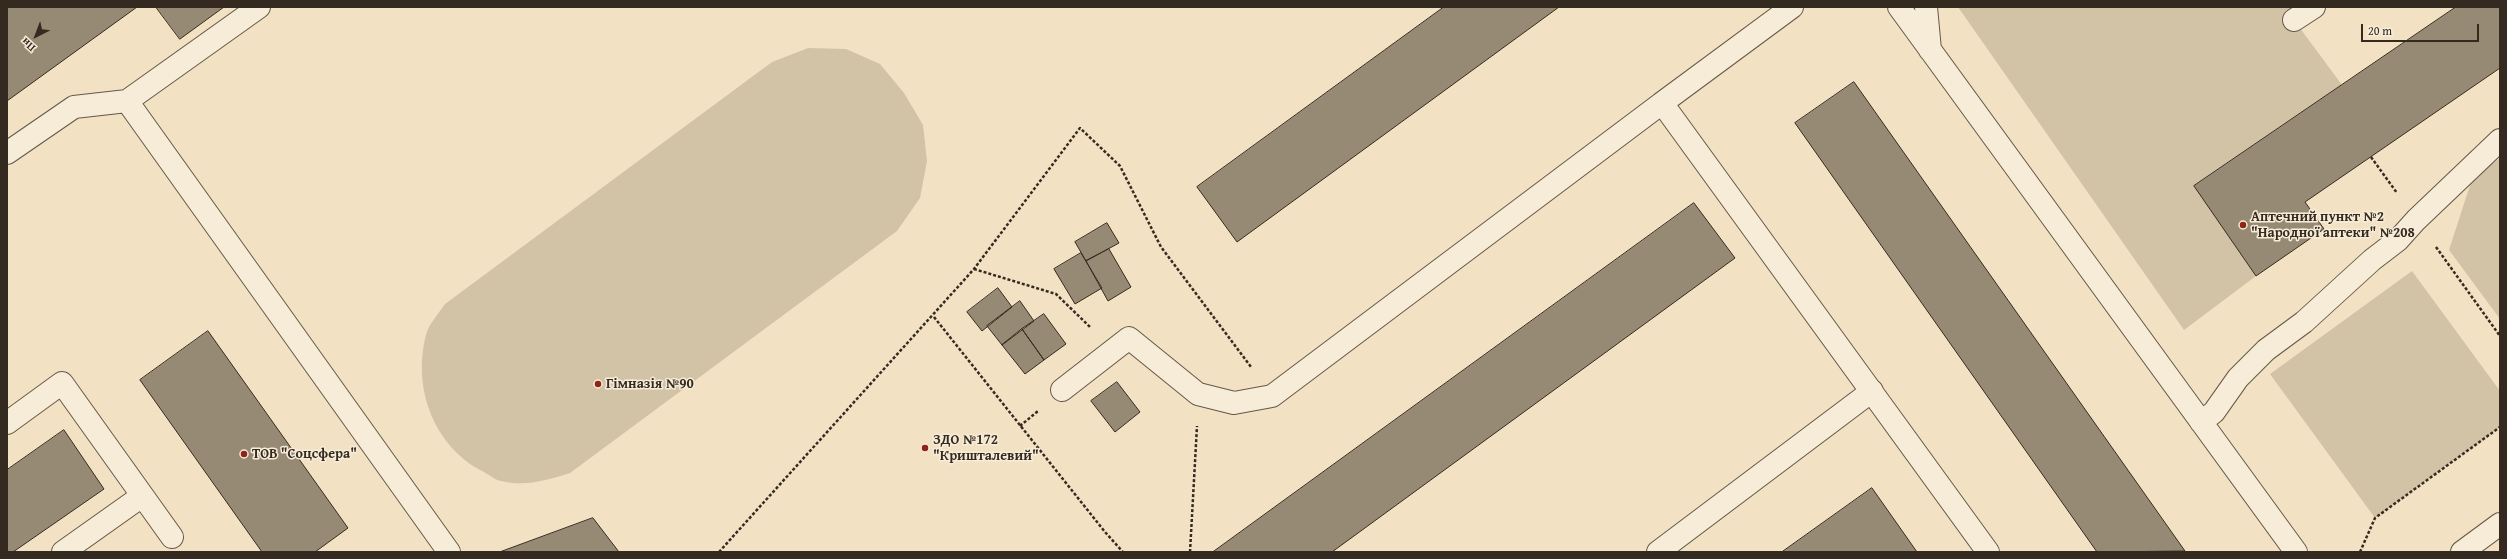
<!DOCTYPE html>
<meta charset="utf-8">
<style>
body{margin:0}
#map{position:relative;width:2507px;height:559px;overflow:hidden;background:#f2e2c3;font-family:"Gentium Book Plus",serif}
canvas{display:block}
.frame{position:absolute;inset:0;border:8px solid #342a20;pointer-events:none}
.north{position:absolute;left:16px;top:16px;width:40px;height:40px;-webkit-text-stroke:3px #f7ecd8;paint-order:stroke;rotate:222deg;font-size:11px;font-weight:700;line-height:16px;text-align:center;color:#342a20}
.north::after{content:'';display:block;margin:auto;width:14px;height:18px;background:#342a20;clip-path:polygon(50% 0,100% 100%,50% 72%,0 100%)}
.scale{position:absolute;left:2361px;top:24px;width:118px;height:18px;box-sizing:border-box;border:2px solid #342a20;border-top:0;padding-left:5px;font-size:12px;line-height:14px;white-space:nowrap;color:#342a20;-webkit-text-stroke:3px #f7ecd8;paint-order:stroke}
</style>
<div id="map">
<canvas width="2507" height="559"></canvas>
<div class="frame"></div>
<div class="north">Пн</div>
<div class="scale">20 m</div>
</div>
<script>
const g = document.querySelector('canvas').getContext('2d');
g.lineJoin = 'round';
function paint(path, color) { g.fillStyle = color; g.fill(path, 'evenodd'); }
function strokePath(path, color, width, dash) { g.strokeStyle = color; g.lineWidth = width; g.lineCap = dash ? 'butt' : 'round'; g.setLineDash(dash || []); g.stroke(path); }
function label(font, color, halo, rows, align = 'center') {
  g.font = font + ' "Gentium Book Plus",serif'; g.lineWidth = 3; g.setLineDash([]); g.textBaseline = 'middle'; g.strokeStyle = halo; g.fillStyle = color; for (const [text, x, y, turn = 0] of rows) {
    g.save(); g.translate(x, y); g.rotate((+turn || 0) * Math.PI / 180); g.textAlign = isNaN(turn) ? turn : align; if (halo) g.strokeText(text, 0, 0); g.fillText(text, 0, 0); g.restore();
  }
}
paint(new Path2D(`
 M1958,7H2314L2294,20L2342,85L2195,186L2256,276L2184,330Z
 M808,48L846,49L880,64L904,93L923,125L927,161L920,198L897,231L570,473C548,480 525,487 501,481C495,480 488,474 482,471C434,446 412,388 426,335C428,325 439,313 445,304L772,62Z
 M2500,158V319L2449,250L2472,179Z
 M2412,271L2500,391V427L2375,518L2270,374Z`), '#d2c3a7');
const building = new Path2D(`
 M7,7H137L7,101Z
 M156,7H224L180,39Z
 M1444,7H1559L1237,242L1197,187Z
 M2456,7H2500V68L2305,202L2324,229L2256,276L2194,186Z
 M1854,82L2185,551L2097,552L1795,123Z
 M1694,203L1735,258L1332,552H1213Z
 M1107,223L1119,243L1086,261L1075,242Z
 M1109,249L1131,287L1108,301L1086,261Z
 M1081,253L1102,288L1075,304L1054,269Z
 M998,288L1012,307L982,331L967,312Z
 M1020,301L1034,321L1002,345L987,326Z
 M1044,314L1066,344L1044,360L1022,329Z
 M1022,329L1044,360L1025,374L1002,345Z
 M208,331L348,528L315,552H262L140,380Z
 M1117,382L1140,412L1115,432L1091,401Z
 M64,430L104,489L13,552H7V470Z
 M1872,488L1917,552H1782Z
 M593,518L619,552H500Z`);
paint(building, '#978a75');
strokePath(building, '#342a20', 1);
const minor = new Path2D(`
 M259,7L127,101L449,552
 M1899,7L2296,552
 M1926,7L1930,50
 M2294,20L2314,7
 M1662,103L1792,7
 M7,153L74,107L127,101
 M1062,390L1129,338L1198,394L1234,403L1272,396L1662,103L1988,552
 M2201,422L2214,412L2238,378L2266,350L2304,322L2372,260L2398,240L2416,220L2500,140
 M7,423L62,383L172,537
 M63,552L142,496
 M1658,552L1872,391
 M2462,552L2500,524`);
strokePath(minor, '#645849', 24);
strokePath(new Path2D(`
 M2371,157L2397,193
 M2436,247L2500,336
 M974,269L1056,294L1090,327
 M934,317L1105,532L1123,552
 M1020,426L1038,411
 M719,552L974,269L1080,128L1120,166L1161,247L1251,367
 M1190,552L1197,426
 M2360,552L2375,518L2500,427`), '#342a20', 2.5, [3, 2]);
strokePath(minor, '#f7ecd8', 22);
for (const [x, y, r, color] of [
 [2243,225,4,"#8f2418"],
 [598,384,4,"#8f2418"],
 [925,448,4,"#8f2418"],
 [244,454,4,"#8f2418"]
]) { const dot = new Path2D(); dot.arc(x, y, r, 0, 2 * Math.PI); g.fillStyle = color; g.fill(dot); strokePath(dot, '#f7ecd8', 1.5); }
label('bold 14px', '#342a20', '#f7ecd8', [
 ["Аптечний пункт №2",2251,217],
 ["\"Народної аптеки\" №208",2251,233],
 ["Гімназія №90",606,384],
 ["ЗДО №172",933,440],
 ["\"Кришталевий\"",933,456],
 ["ТОВ \"Соцсфера\"",252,454]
], 'left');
</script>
